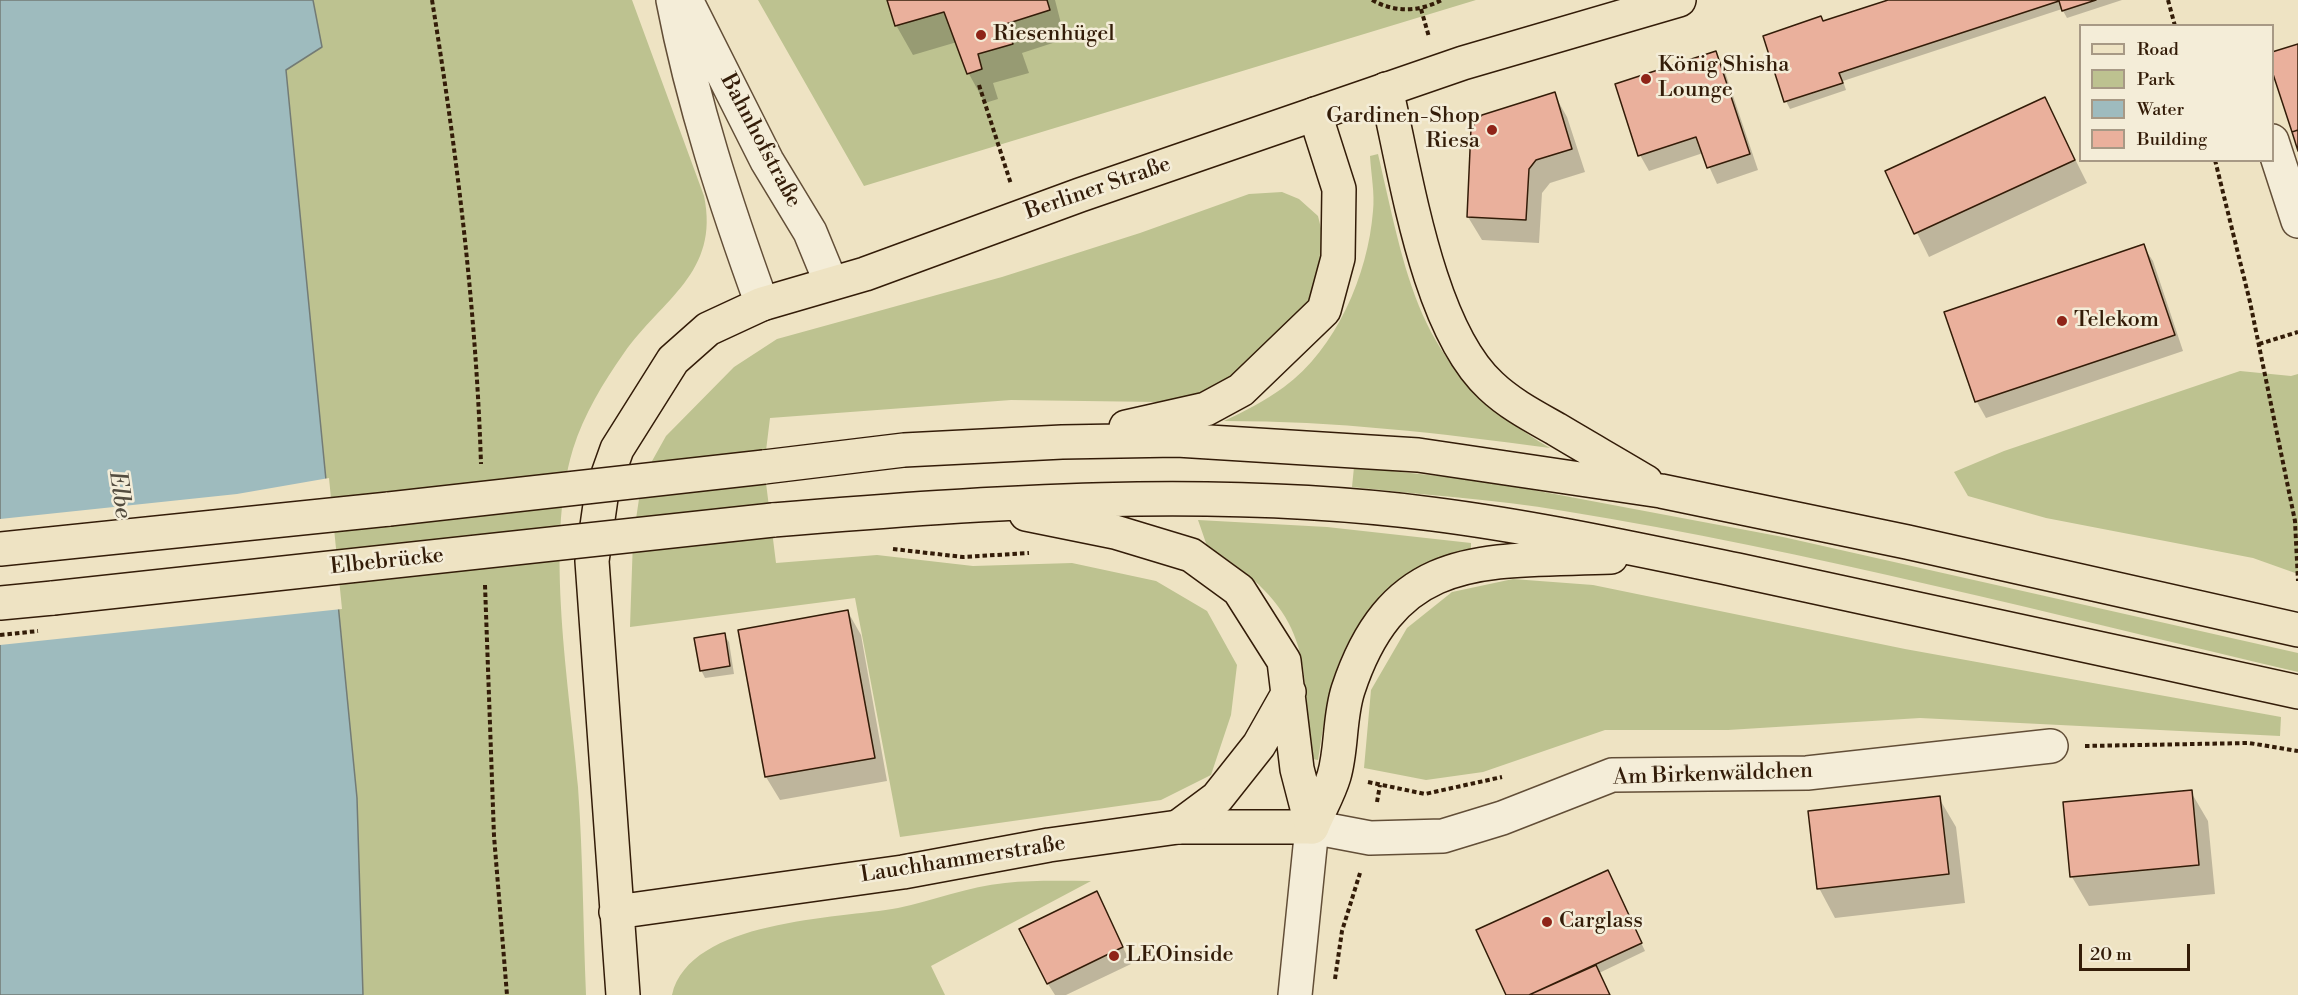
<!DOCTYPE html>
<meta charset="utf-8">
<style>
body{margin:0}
#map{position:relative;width:2298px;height:995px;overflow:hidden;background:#eee3c3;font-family:"Libre Bodoni",serif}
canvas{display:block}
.legend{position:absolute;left:2079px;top:24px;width:195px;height:138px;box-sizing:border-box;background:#f4edd8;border:2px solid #a79985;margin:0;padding:8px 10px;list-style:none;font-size:18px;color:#331c08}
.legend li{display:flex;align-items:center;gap:12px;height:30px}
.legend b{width:30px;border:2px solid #a79985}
.scale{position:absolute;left:2079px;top:944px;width:111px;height:27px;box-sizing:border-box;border:3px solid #331c08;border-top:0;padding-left:8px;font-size:18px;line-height:21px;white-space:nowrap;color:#331c08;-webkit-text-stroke:4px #f4edd8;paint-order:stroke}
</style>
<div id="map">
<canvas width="2298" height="995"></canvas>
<ul class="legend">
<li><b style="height:8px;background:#eee3c3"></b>Road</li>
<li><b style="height:16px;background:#bdc290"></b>Park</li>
<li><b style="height:16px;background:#9ebbbe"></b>Water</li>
<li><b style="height:16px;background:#eab09c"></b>Building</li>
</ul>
<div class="scale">20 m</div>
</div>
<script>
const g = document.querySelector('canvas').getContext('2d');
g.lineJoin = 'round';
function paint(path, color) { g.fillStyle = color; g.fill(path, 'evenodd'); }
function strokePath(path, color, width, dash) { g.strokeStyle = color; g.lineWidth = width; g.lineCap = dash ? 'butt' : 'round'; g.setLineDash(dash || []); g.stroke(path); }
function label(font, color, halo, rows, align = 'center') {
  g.font = font + ' "Libre Bodoni",serif'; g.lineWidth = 5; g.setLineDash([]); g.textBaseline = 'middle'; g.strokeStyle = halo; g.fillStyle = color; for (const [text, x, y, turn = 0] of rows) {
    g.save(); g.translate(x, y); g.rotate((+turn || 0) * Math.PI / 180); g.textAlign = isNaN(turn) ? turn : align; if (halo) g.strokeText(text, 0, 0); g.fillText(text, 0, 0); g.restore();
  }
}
paint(new Path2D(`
 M313,0H632L704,196C720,273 662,299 624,353C603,383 584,414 573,449C544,544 570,687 578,787C583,856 583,926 586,995H363L357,798L286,70L322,47Z
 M758,0H1476L864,186Z
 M1378,154C1410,292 1419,370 1550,448C1438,433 1337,421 1224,421C1245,411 1265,401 1284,387C1336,349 1368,275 1373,211C1375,194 1371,174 1370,156Z
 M1282,192L1299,199L1318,216L1326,249L1318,285L1300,321L1237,377L1202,393L1158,402L1011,400L770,418L764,467L776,563L877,555L973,566L1072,563L1156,581L1207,611L1237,665L1231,715L1211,775L1161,800L900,837L855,598L630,627L633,539L642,479L666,436L734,367L777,339L1002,277L1140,233L1249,194Z
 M2240,371L2291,376L2298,374V574L2253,558L2046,518L1968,496L1954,472L2004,451Z
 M1354,467L1485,481L1783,537L2298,653V672C2055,615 1810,551 1564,511C1494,499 1422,495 1352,487Z
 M1198,520L1327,527L1471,543V549C1397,565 1351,615 1331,687C1325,711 1322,736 1318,760L1306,758C1309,650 1304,607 1207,546Z
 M1513,579L1593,585L1905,649L2281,717L2280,736L1920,718L1728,730H1605L1483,772L1426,780L1364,768L1371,690L1407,628L1452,592Z
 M1091,881L931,966L945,995H672C690,919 837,919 898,908C933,901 969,886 1005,883C1033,880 1062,881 1091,881Z`), '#bdc290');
const water = new Path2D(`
 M0,0H313L322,47L286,70L357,798L363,995H0Z`);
paint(water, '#9ebbbe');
strokePath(water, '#737b75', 1.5);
paint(new Path2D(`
 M329,478L342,609L0,645V519L237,494Z`), '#eee3c3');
paint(new Path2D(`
 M888,0H1055L1065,39L1022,53L1029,73L993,83L998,99L985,103L969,74L957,42L913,55L896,25Z
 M1893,0H2122L2067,18L2062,9L1843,81L1846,90L1790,109L1786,101Z
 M1715,53L1724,69L1758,170L1717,184L1703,153L1649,171L1640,155Z
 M1554,94L1567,117L1585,172L1550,183L1542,193L1539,243L1482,240L1468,217Z
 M2045,99L2087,183L1929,257L1887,172Z
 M2143,246L2153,261L2183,351L1986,418L1977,402L1946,312Z
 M848,612L861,635L887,781L780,800L766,777L740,631Z
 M724,635L729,642L734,674L705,678L701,670Z
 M2191,792L2208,821L2215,894L2089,906L2072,877Z
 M1939,798L1956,827L1965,903L1835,918L1819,888Z
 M1611,879L1645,951L1599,973L1610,995H1507Z
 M1105,909L1131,964L1066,995H1055L1048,984Z`), '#0003');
const building = new Path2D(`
 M887,0H1047L1050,10L1006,24L1013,44L978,54L982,69L967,74L944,12L895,26Z
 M1888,0H2096L2062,11L2059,1L1839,73L1843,83L1784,102L1763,36L1821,16L1823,21Z
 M2298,44V130L2292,132L2272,71V52Z
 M1716,51L1750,154L1707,168L1696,137L1638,156L1615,84Z
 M1555,92L1572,149L1536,160L1529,169L1526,220L1467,217L1471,128L1482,115Z
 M2045,97L2075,160L1914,234L1885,171Z
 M2298,130V151L2292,132Z
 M2144,244L2175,335L1975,402L1944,312Z
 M848,610L875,758L765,777L738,630Z
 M725,633L730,666L700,671L694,638Z
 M2192,790L2199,865L2070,877L2063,802Z
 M1940,796L1949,874L1817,889L1808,811Z
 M1608,870L1642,943L1529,995H1506L1476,930Z
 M1097,891L1123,947L1047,984L1019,929Z
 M1596,965L1610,995H1529Z`);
paint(building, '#eab09c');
strokePath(building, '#331c08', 1.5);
const minor = new Path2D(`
 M673,0C693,104 726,205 762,304
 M686,0L767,161L810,232L831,283
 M2272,141L2298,221
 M1295,995L1312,827L1370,838L1443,836L1502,818L1612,775L1807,773L2051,746`);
const major = new Path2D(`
 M616,912L903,872L1049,845L1178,827H1312
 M623,995L592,561L602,491L617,449L673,360L708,329L762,304L865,274L1080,195L1463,63L1679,0`);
const highway = new Path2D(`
 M1386,89C1406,173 1427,327 1491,386C1510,404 1533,416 1556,429C1586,447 1616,464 1646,482
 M1126,427L1206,409L1241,390L1324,310L1338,258L1339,189L1315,114
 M764,467L904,450L1062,442L1177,440L1418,455L1661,491L1907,542L2298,630
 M1026,514L1115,532L1191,555L1239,590L1284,661L1297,769L1312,827
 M773,520C993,502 1212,486 1432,514C1534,527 1635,549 1737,570C1924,609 2111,651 2298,692
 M0,549L389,509
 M0,603L53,598
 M1178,827L1217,798L1259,745L1289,692
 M1312,827C1319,810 1329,793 1334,776C1342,749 1339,718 1348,690C1395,547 1487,562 1611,557`);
strokePath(minor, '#624e37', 36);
strokePath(major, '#331c08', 36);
strokePath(highway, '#331c08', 36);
strokePath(new Path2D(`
 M432,0C457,154 476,308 481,464
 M1372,0C1396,13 1418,12 1442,0
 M2168,0L2175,26
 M1421,9L1429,37
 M979,85L1011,184
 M2215,160L2250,302L2295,521L2298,581
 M2259,344L2298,332
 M893,549L963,557L1029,553
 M485,585L494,836L507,995
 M2085,746L2249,743L2298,751
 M1368,782L1425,794L1502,777
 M1377,802L1380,785
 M1335,979L1342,931L1360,873`), '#331c08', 4, [4.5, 3]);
strokePath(minor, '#f4edd8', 33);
strokePath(major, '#eee3c3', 33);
strokePath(highway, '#eee3c3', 33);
const highwayBridge = new Path2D(`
 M389,509L764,467
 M53,598L773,520`);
strokePath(highwayBridge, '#331c08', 36, []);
strokePath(new Path2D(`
 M0,635L38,631`), '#331c08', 4, [4.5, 3]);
strokePath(highwayBridge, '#eee3c3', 33);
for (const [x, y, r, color] of [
 [981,35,6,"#8f2418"],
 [1646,79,6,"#8f2418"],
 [1492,130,6,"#8f2418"],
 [2062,321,6,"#8f2418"],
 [1547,922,6,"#8f2418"],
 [1114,956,6,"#8f2418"]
]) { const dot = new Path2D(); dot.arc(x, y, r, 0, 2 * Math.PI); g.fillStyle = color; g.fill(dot); strokePath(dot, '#f4edd8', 2); }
label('22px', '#331c08', '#f4edd8', [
 ["Riesenhügel",993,35],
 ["König Shisha",1658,66],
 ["Lounge",1658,91],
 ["Gardinen-Shop",1480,117,"right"],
 ["Riesa",1480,142,"right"],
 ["Telekom",2074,321],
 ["Carglass",1559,922],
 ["LEOinside",1126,956]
], 'left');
label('22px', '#331c08', '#f4edd8', [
 ["Bahnhofstraße",760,141,62],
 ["Berliner Straße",1098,189,-19],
 ["Elbebrücke",387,562,-6],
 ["Am Birkenwäldchen",1713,775,-2],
 ["Lauchhammerstraße",963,860,-9]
]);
label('italic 24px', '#534c3f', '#f4edd8', [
 ["Elbe",119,495,82]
]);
</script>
